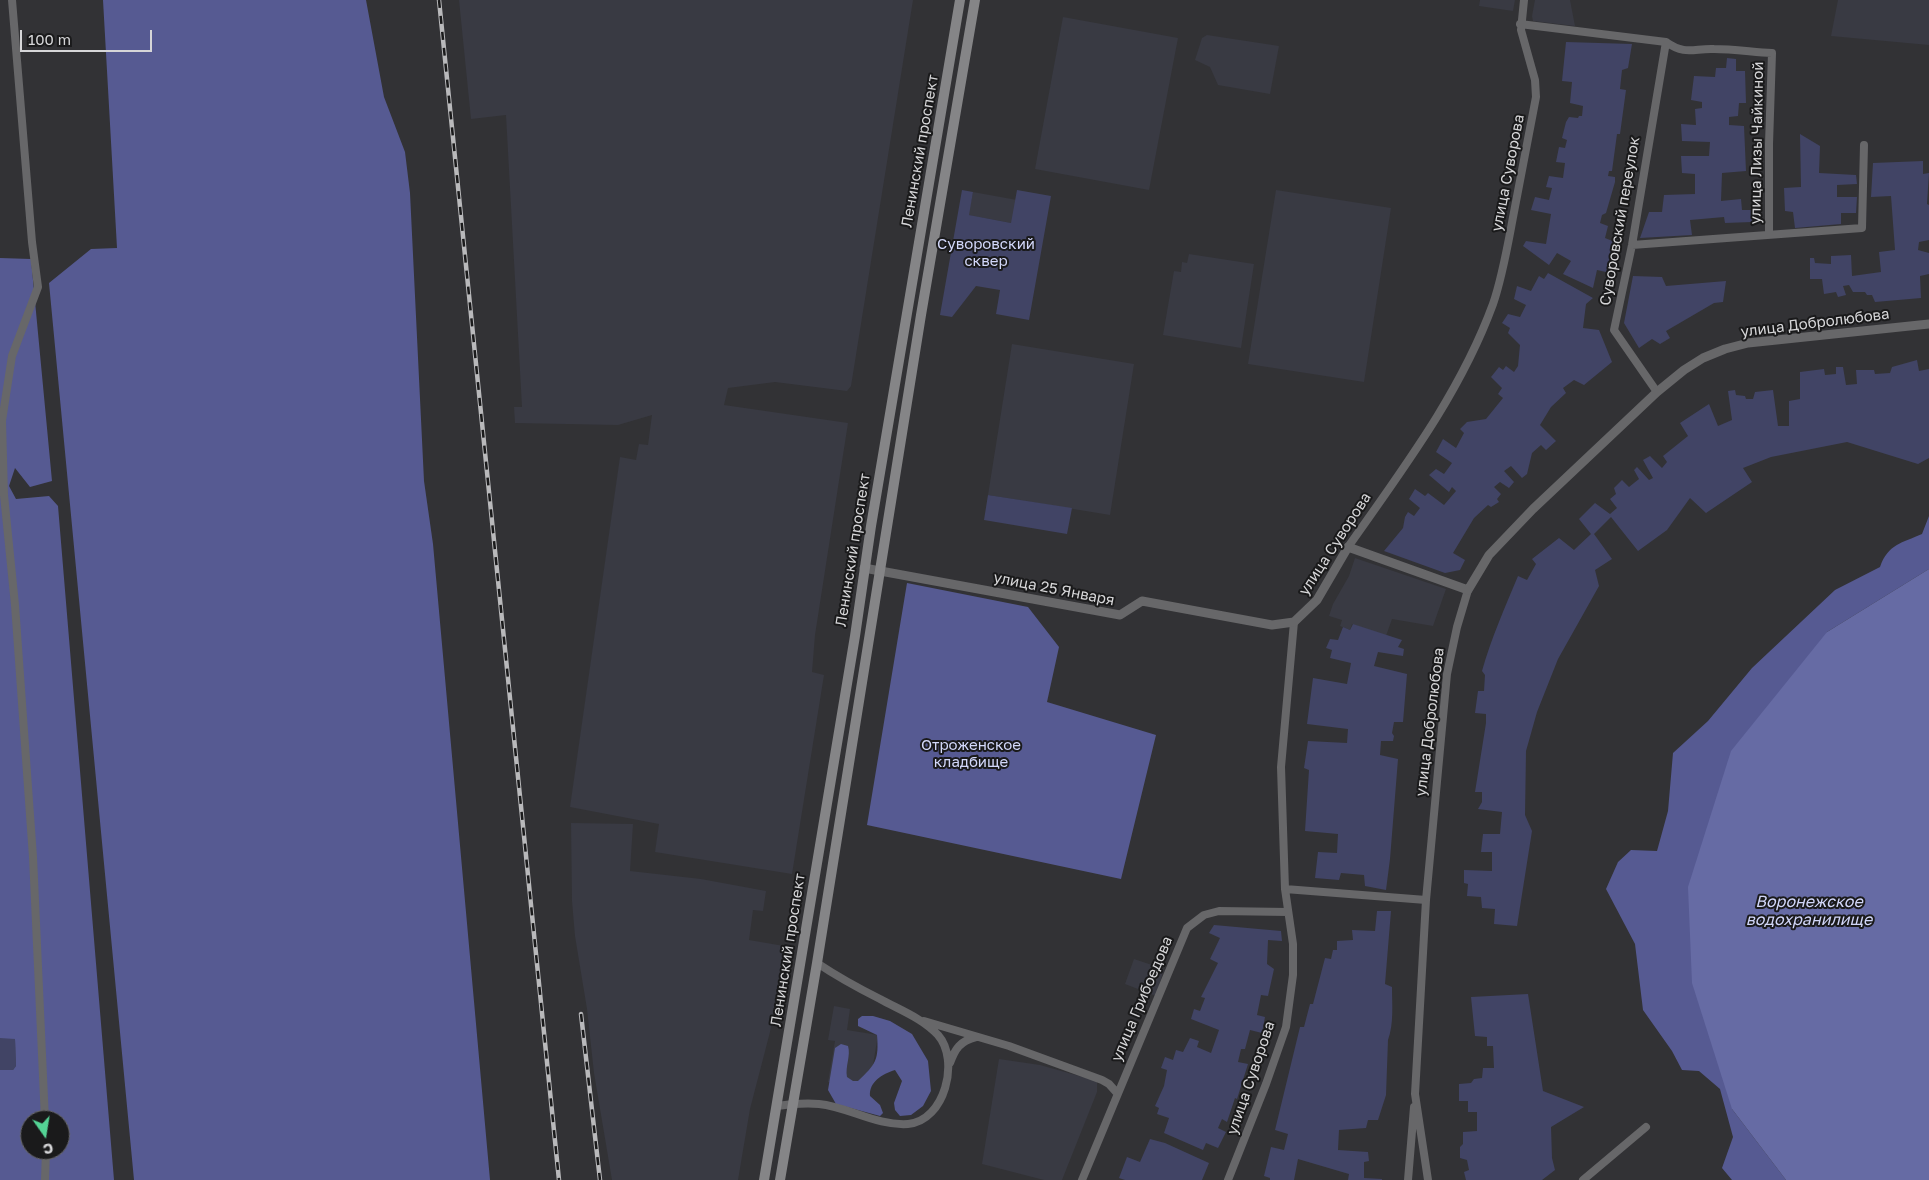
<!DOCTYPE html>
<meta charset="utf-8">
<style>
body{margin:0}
#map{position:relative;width:1929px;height:1180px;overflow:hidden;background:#323235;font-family:"Golos Text",sans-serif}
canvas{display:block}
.north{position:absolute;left:20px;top:1110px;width:50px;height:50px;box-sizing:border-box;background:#1a1a1b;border:1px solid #656567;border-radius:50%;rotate:167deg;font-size:14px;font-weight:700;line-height:20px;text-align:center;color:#d6d6d8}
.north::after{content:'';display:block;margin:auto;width:18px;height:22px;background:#54d395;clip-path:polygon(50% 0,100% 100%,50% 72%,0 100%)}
.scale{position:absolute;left:20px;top:30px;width:132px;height:22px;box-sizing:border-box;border:2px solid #d6d6d8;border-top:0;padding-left:6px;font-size:15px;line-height:18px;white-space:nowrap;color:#d6d6d8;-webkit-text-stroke:4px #1a1a1b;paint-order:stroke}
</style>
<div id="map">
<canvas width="1929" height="1180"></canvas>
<div class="north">С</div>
<div class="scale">100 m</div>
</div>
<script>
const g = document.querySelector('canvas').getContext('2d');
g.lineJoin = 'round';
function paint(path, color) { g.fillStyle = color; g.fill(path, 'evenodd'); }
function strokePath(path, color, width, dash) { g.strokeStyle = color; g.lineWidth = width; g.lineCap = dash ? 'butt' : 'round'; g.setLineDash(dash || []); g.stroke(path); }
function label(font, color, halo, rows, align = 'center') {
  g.font = font + ' "Golos Text",sans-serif'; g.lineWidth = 4; g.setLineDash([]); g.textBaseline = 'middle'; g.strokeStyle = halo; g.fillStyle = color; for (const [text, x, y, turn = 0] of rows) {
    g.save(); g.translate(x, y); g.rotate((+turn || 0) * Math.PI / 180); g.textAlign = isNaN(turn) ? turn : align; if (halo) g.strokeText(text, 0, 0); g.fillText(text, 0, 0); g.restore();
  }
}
paint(new Path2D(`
 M459,0H913L851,386L847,391L775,382L728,388L724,405L848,423L815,635L812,672L824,675L792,874L655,852L659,824L570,807L620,457L636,460L639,444L648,445L652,415L618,425L515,423L514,407H522L506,115L471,119Z
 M1480,0H1515L1513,11L1479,6Z
 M1535,0H1570L1575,26L1533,21L1532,16Z
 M1838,0H1929V45L1831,36Z
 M1063,17L1178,38L1149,190L1035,169Z
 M1207,35L1279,46L1270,94L1218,85L1210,67L1195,60L1202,38Z
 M1276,190L1391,208L1364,382L1248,364Z
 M973,192L1028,202L999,298L1011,223L968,215Z
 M1189,254L1254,264L1241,348L1163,335L1174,271L1181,272L1182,262L1187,263Z
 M1012,344L1134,364L1110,515L988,495Z
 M1355,558L1446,589L1433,626L1392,619L1386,636L1352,624L1350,630L1340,626L1342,620L1329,616L1333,604L1349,576Z
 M571,823L633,824L630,871L701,879L766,891L763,911L753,910L749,940L784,946L770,1032L750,1109L738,1180H612L594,1073L587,1009L575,936L572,901Z
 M1134,959L1164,969L1156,996L1125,984Z
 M834,1006L850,1009L847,1030L878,1035L869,1089L828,1082L835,1041L828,1040Z
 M999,1059L1040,1065L1097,1081V1092L1062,1180H1044L982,1164Z`), '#393a43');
paint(new Path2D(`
 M1566,42L1632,44L1628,68L1622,70L1620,89L1626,90L1620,134H1617L1612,171H1609L1608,176L1615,177V182L1606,213L1602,215L1600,223L1608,226L1605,238L1615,242L1606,272L1597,270L1593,288L1563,274L1571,261L1557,253L1549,265L1523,246L1526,241L1546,244L1551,214L1531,210L1535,197L1549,200L1552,188L1546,187L1549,176L1563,178L1565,163L1556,162L1559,147L1565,148L1567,140L1562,138L1566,122L1569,117L1578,118L1579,116H1582L1583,106L1570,103L1572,82L1562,81Z
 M1727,58L1736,59V71H1745L1746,103H1739L1738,116L1729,117V125L1744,126L1746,171L1722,173L1721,201L1741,199L1742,210H1752V222L1725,223L1724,217L1690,220L1692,235L1640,238L1649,212H1662L1664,195L1695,194V174L1682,173L1681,156H1709L1710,142L1682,141L1681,124L1696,125L1695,109L1702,108V102L1691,100L1694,76L1715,77L1716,68H1726Z
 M1800,134L1820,146L1819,173L1856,175L1857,184L1837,185V197H1857L1856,213H1841V224L1795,228L1793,212L1785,211L1784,188L1801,187Z
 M1923,161V174L1929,173L1927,204L1929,205V240L1919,242L1918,250L1929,253V274L1920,276L1921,298L1875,302L1872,295H1867L1865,292H1853L1849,285L1843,286L1846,295L1838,297L1836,292L1824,294L1822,279H1810V258H1814L1815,263L1831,264V256L1851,255L1852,276L1881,272L1879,252L1895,250L1891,196L1871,197L1873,163Z
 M962,190L973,192L969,215L1011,223L1017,190L1051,196L1029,320L996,314L1000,290L976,286L952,317L940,315Z
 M1548,273L1593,298L1586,304L1583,328L1599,330L1612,362L1584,385L1574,380L1563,388L1566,393L1551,407L1540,425L1556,441L1546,450L1541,445L1532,453L1527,474L1522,478L1511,466L1504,471L1514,482L1509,488L1500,482L1494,487L1501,494L1497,499L1499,502L1491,507L1488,505L1474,518L1453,553L1465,560L1460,570L1445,573L1384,551L1403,528L1405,517L1408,512L1414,516L1420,508L1409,499L1415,489L1425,496L1428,493L1444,505L1456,491L1452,487L1449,492L1429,475L1436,469L1444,474L1452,463L1436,452L1443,439L1456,448L1464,433L1460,429L1467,422L1486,419L1503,398L1498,394L1502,388L1491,377L1499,367L1503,370L1506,366L1514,372L1518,366L1520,345L1508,333L1510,328L1502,323L1508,314L1520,317L1526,305L1514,299L1517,286L1531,291L1539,276L1544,279Z
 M1633,276L1662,277L1666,286L1726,281L1723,302L1714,303L1666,331L1670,338L1660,344L1652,339L1639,348L1624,323Z
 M1917,360L1919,371L1929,369V458L1918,464L1847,442L1771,457L1743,468L1752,482L1706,513L1690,498L1667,530L1638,551L1611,517L1594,534L1612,559L1595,570L1599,586L1558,659L1537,712L1526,751L1525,815L1532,831L1517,926L1494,924L1495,909L1482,908L1481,897L1467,896L1468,884L1464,883V870L1492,871V852H1481L1483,834H1500L1502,812L1478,809L1482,802V792H1475L1486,723V714L1475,713L1478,691H1484L1485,675L1482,671C1491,639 1505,607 1518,576L1527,580L1536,564L1532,559L1559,538L1574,550L1591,534L1579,519L1595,503L1610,514L1617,508L1610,499L1616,494L1614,488L1622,480L1629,487L1639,479L1634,470L1637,467L1649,480L1653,478L1643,460L1650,456L1662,468L1667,462L1663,456L1688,436L1680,423L1709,404L1718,426L1732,420L1728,391L1735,390L1736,395L1745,396L1746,399H1753L1755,392L1773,390L1778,426H1789V401L1800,399V372L1824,369L1825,375L1836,374V367H1843L1846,385L1857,384L1856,370H1874L1875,374L1890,373L1892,367Z
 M988,495L1072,508L1067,534L984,520Z
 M1353,624L1402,640L1398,647L1404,649L1403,656L1378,652L1374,666L1407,674L1403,722H1394L1392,733L1394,736L1393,741H1381L1380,755L1398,759L1390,859L1386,890L1365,886L1364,875L1341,873L1339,880L1315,878L1318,852L1337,853L1338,834L1305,831L1309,770L1304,768L1308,741L1347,743L1348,729L1307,724L1313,678L1347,684L1351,663L1330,658L1332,650L1326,648L1330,639L1338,640L1343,627L1350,630Z
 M1377,911H1391L1385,984L1392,987C1392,1004 1394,1024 1388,1040L1386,1095L1378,1120H1368L1366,1128L1339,1130L1338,1150L1368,1152L1369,1161L1364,1162V1178L1382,1179V1180H1348L1349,1174L1298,1159L1294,1180H1270V1178L1264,1176L1271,1147L1284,1150L1288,1134L1275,1130L1300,1027H1304L1310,1004H1313L1325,958L1331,959L1333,950H1337V941L1353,940L1352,930L1375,931Z
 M1214,925L1281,931L1282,941L1268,940L1267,964L1274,969L1268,996L1261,995L1257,1015L1265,1017L1262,1033L1250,1030L1245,1049H1241L1238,1062L1248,1064L1237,1099L1235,1098L1227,1122L1222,1119L1218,1128L1226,1132L1218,1148L1206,1143L1203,1150L1164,1133L1169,1118L1157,1114L1159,1108L1155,1106L1164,1086L1167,1070L1161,1068L1165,1057L1173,1060L1176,1050L1183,1052L1190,1038L1199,1041L1197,1047L1211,1053L1219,1030L1191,1019L1194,1009L1200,1011L1205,998L1201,997L1218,963L1210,959L1220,938L1209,933Z
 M1528,994L1543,1091L1584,1107L1551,1127L1552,1158L1555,1170L1542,1180H1466L1464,1172L1469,1170L1467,1160L1460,1158V1147L1463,1144V1132L1477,1131V1112H1468V1101H1459V1084L1471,1083L1474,1079L1482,1078L1483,1068H1494L1493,1046H1487V1037L1475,1036L1471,997Z
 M11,1037L15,1039L16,1066L13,1070H0V1038Z
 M1150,1139L1165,1143L1209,1163L1202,1180H1125L1119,1178L1127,1157L1140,1162Z`), '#414465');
paint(new Path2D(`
 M103,0H366L384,97L405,152L410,193L424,481L433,544L490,1180H134L49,283L91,249L117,248Z
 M0,258L31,259L52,481L30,487L15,468L9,486L16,499L49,496L58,506L114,1180H0V1070H13L16,1066L15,1039L0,1038ZM30,1120H60V1150H30Z
 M1929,516V569L1827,632L1732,1109L1786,1180H1732L1722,1168L1733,1137L1720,1089L1699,1071L1682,1070L1672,1051L1643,1010L1635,944L1606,889L1618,862L1631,850L1657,851L1668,811L1673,753L1708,721L1752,668L1835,590L1880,567C1888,544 1902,543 1922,534Z
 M907,583L1028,607L1059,647L1047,702L1156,735L1121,879L867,825Z
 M862,1016H873L890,1021L912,1034L928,1061L931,1091L923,1106L911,1115L900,1116L895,1110L894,1103L902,1081L895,1070C882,1074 869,1082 870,1096L880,1105L883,1113L880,1116L836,1104L828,1090L835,1048L841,1044L848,1046C851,1056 845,1066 847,1077L853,1081H858C876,1064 879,1060 877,1035L858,1026V1019Z`), '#565a92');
paint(new Path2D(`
 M1929,569V1180H1786L1732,1109L1692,983L1688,887L1731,751L1827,632Z`), '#666ba4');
strokePath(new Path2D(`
 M12,0L32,242L38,287L12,356L2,421L4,495L15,605L33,857L45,1120
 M1520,24L1666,42C1686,56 1694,48 1714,49C1733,49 1753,52 1772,53L1769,144V234
 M1632,245L1862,228L1864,145
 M1657,392L1614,330L1632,245L1666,42
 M1348,547C1402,470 1460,394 1493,304C1503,275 1508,243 1514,212C1521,174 1529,135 1536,97L1535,80L1521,30L1524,0
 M1285,889L1426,900
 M924,1021L1009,1046L1102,1080L1109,1084L1117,1093
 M950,1063C955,1049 960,1041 976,1037
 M777,1106C791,1104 805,1103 819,1104C849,1107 876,1126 908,1124C945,1121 960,1060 938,1035C922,1018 900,1010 880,999C858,988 838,977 817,963
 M45,1180L46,1150
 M1082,1180L1187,928L1204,915L1219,911L1288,912
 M1228,1180L1266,1084L1286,1027L1293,975V944L1285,889L1281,767L1294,622
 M1408,1180L1414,1107
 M1428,1180L1415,1094L1426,900L1447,674L1457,627L1468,590
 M1583,1180L1646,1127`), '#676769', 8);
strokePath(new Path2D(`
 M864,568L1120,615L1142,601L1272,625L1294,622L1317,600L1348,547L1468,590L1489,555L1533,509L1657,392L1684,370L1703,358L1725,349L1748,343L1929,324`), '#676769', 9);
strokePath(new Path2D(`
 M764,1180L855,636L871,526L960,0
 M780,1180L817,963L921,315L975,0`), '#858587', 10);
const rail = new Path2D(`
 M439,0L559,1180
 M581,1014L600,1180`);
strokePath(rail, '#b9b9bb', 4.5);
strokePath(rail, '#1a1a1b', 2.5, [8]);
label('15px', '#d6d6d8', '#1a1a1b', [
 ["улица Лизы Чайкиной",1757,143,-89],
 ["Ленинский проспект",920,151,-80],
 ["улица Суворова",1508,173,-79],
 ["Суворовский переулок",1620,221,-80],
 ["улица Добролюбова",1815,323,-7],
 ["улица Суворова",1335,544,-57],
 ["Ленинский проспект",853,550,-81],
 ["улица 25 Января",1054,589,11],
 ["улица Добролюбова",1430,722,-83],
 ["Ленинский проспект",788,950,-81],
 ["улица Грибоедова",1142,999,-67],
 ["улица Суворова",1251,1078,-71]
]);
label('15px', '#d3d8fa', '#1a1a1b', [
 ["Суворовский",986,244],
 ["сквер",986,261],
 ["Отроженское",971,745],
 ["кладбище",971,762]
]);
label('italic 16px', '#d2d7f9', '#1a1a1b', [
 ["Воронежское",1809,902],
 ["водохранилище",1809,920]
]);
</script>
